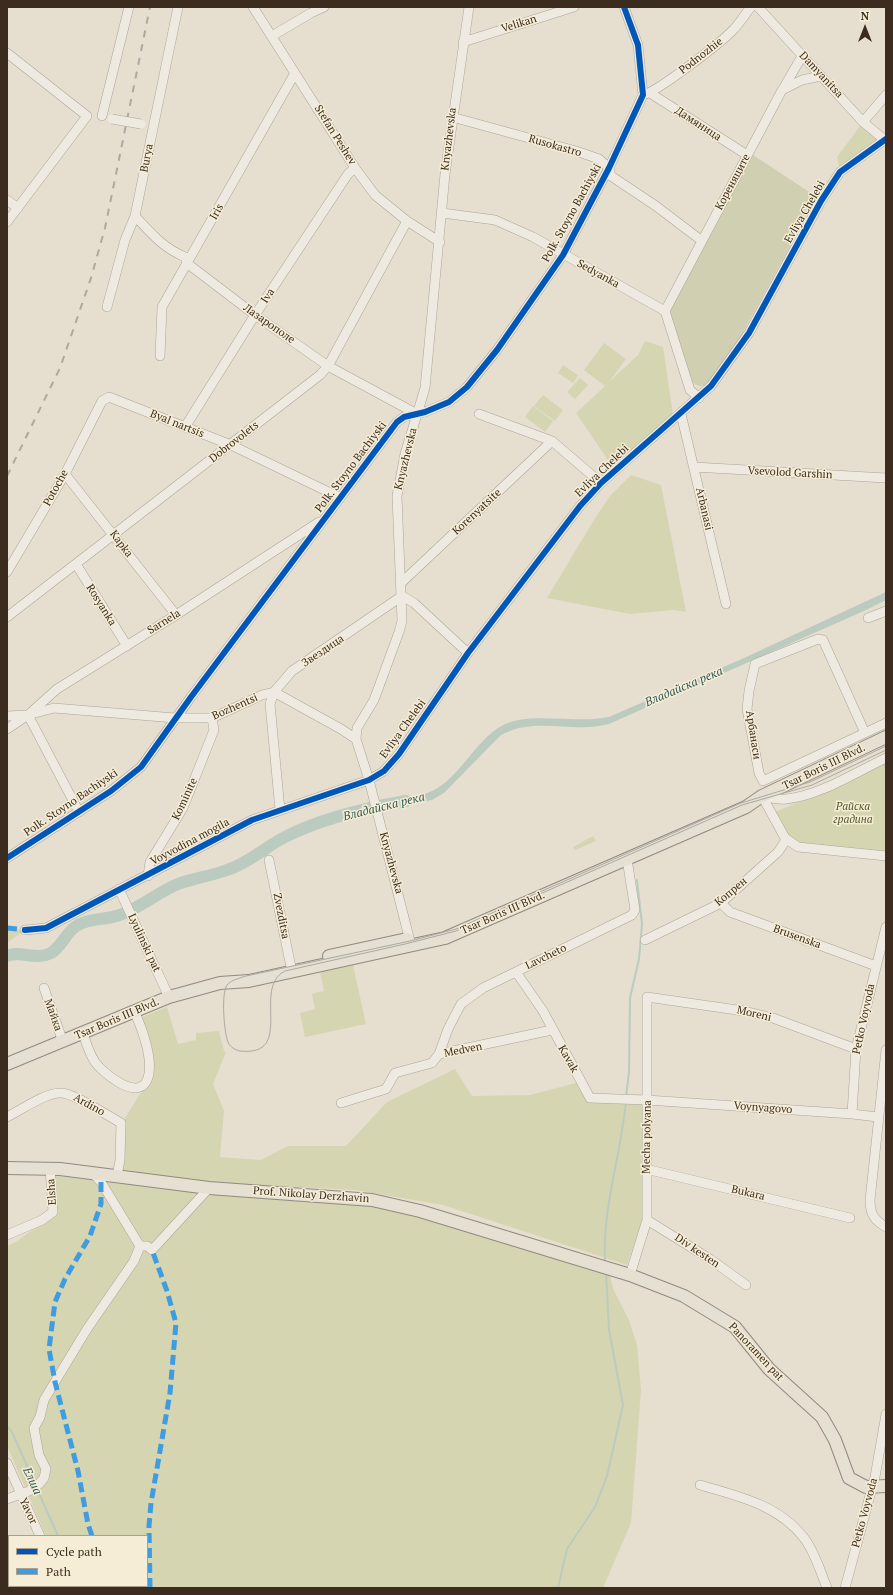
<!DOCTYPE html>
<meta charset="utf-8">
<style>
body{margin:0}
#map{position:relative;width:893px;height:1595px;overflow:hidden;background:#e6decf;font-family:"PT Serif",serif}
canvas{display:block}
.frame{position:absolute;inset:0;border:8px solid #3b2c1f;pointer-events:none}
.legend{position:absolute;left:8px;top:1535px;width:140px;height:52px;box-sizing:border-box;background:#f6edd6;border:1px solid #aba08d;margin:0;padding:5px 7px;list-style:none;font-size:12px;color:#3b2c1f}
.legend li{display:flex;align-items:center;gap:8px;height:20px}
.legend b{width:20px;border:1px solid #aba08d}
.north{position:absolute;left:845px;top:8px;width:40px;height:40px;-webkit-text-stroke:3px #f6edd6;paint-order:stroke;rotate:0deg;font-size:11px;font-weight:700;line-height:16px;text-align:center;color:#3b2c1f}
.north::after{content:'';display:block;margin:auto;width:14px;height:18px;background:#3b2c1f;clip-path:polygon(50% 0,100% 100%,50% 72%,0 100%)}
</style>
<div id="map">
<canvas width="893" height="1595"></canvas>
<div class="frame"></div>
<ul class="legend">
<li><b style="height:5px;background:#0057b8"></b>Cycle path</li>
<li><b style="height:5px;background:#3f9ce0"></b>Path</li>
</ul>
<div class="north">N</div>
</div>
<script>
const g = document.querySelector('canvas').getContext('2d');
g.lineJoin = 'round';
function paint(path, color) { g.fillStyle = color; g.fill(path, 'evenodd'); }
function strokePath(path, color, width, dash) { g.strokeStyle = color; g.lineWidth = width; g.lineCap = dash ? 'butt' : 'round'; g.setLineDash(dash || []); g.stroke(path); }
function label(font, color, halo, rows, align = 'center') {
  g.font = font + ' "PT Serif",serif'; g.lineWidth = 3; g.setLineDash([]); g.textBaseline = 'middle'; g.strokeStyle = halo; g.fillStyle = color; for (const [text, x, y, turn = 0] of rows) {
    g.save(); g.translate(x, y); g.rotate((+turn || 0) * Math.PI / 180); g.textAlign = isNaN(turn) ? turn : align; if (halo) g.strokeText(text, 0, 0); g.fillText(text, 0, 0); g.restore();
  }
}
paint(new Path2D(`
 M863,122L885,140L840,172L837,157Z
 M645,341L663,347L673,415L612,466L576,413L605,386L584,370L604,343L626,359L609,382L638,355Z
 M563,365L578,375L573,383L558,373Z
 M580,378L588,385L575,399L567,392Z
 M543,395L563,410L555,421L534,406Z
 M533,406L553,421L545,432L525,417Z
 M631,475L661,485L686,612L673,610L630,614L547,598L595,518L610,496Z
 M886,761V851L795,843L789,839L772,813L799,802Z
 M593,836L596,841L575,850L573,847Z
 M7,928L25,930L7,943Z
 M353,965L366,1024L305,1037L300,1013L315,1009L312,994L324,991L320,972Z
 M167,1007L178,1044L196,1040V1033L219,1031L224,1051L226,1052L213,1084L224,1111L220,1157L261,1160L288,1146H346L387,1102L455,1069L472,1096L530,1095L580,1082L591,1101L642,1104V1220L627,1265L443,1205L355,1190L232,1184L121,1171L125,1118L140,1094L149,1086L152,1061L151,1044L140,1018Z
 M52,1175L181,1189L362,1202L412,1210L609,1270L613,1289L629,1320L637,1345L641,1390L631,1523L603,1588H68L67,1586H147V1536H46L7,1446V1246L16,1242L55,1213Z`), '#d6d5b2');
paint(new Path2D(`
 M753,155L817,197L736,345L707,386H699L691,382L669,312Z`), '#d0cfb1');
paint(new Path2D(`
 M886,592V600L866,610L609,724C572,734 536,716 501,735L444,793L432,800L392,808L390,800C404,798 419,797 432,791C460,778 476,739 503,725C531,711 576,724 609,717L744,658Z`), '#bbcbc0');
strokePath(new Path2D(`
 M883,763L886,768
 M626,1097L629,1072L630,998L639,959L642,924L637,880
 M605,1262C602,1209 621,1155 626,1101
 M7,1426L12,1432L35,1484
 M37,1489L58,1536
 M80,1586V1588
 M558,1588L567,1549L595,1507L607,1476L623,1405L609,1330L606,1272`), '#bbcbc0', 2);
strokePath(new Path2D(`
 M7,956C20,950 35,961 51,953C63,946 66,931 78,925C90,918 104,920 116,916C136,911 158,892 178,884C194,878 211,876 227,870C249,863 265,847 285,837C322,818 366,808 406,801`), '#bbcbc0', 12);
const minor = new Path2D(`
 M253,7L355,168L375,195L407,221L440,242
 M758,7L863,122L886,141
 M272,36L311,13L324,7
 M463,42L574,7
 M7,53L87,116L7,222
 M783,89L802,56
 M650,93L747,155
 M643,95C657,92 722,42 734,29C740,23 745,14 751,7
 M102,116L129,7
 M452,117L576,151L599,159L609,168L611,176L656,206L702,241
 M863,122L886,95
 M7,200L18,208
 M442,213L495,220L533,237L665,311L690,390L699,398
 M135,216C152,234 162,247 185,257L188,264L255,315L328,366L417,414
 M107,307L125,240L135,216L178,7
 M665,311L782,90L802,80L821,76
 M160,356L162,307L295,73
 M479,414L552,441L601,483
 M681,414L726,604
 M185,427L255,315L348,174L355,168
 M694,467L886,478
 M65,474L176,615
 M76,564L127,646
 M7,572L65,474L102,401L109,397L231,445L339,497
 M401,583L552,441
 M7,617L320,375L328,366L407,221
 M868,618L886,611
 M28,715L79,812
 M7,716L28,715L54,708L175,718H212L262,695L274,692L341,729L356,739
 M7,729L28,715L57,689L176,615L319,522
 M763,781L759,773L747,709L749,691L755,664L818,639L823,640L865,733
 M763,781L886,723
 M762,796L785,838L798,847L886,856
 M762,796C769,797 779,800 786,799C819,796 856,772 886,758
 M280,810L270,704L274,692L292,671L402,596L414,603L468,653
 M7,858L111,791L141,767L191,697L397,422L404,417L425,412L449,402L467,387L497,350L563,255L609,168L643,95L638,45L624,7
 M269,860L292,972
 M148,876L150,862L183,808L214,730L212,718
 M119,889L169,997
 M721,903L730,912L876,966
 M25,930L46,928L252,820L369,780L384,771L399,754L468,653L580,506L601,483L711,386L749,333L821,201L840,172L886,139
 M645,940L721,903L778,852L786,840
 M411,945L369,780L356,739L357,728L374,700L399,632L402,621L397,496L405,454L425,388L445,174L469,7
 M516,972L543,1011L590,1098L647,1100L852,1114L878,1117
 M44,988L63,1042
 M83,1033C86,1043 89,1053 95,1062C102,1072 135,1100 146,1082C156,1065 142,1028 134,1011
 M886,1050L870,1200C870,1214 874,1220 886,1227
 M439,1054L552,1030
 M341,1103L386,1089L395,1073L432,1063L439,1054L448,1029L461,1004L483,988L632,915L635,910L627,859
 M852,1114L856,1049L886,927
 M7,1117C21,1110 45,1093 60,1093C73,1092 108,1116 121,1123L120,1160L117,1176
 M646,1169L850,1218
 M93,1173L101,1182L140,1246
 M647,1220L710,1259L746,1285
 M7,1235L42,1220L53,1212L50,1168
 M140,1246H147L152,1250L209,1188
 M630,1275L647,1220V997L744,1011L773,1018L856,1049
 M7,1463L40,1536
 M700,1485C738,1496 779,1505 804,1538C814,1550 821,1573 827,1588
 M7,1499L29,1491L39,1484L44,1478L46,1469L39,1455L34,1428L40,1417L44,1400L87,1329L134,1261L140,1246
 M59,1588L62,1586
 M845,1588L875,1477L886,1414`);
const major = new Path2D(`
 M329,956L407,939
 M7,1064L169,997L220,983L249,981L445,938L746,807L762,796L886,737
 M7,1168L60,1169L209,1188L372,1200L420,1211L630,1275L684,1296L735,1327L769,1369L822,1417L835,1440L849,1478L866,1487L886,1486`);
strokePath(minor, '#aca498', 10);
strokePath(major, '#91897f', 14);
strokePath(minor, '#eeeae1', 9);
strokePath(major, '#e5e0d2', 12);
strokePath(new Path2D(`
 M886,746L810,782L741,803L456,929L410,941L246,976C240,978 231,980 227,985C221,993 224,1033 228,1042C230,1047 235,1050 240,1051C296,1057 251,988 285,971L405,944L456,931L742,805L812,785L886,750`), '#ada8a1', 1);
strokePath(new Path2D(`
 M7,476L60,368L91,278L105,228L150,7`), '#ada8a1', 2, [7, 7]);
const minorBridge = new Path2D(`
 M112,119L141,124`);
strokePath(minorBridge, '#aca498', 10, []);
strokePath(minorBridge, '#eeeae1', 9);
strokePath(new Path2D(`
 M7,928L25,930
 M92,1536L88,1524L78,1471L55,1382L49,1349L55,1302L65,1279L90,1236L101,1204V1182
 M107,1586V1588
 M150,1588L149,1526L151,1503L170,1393L176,1323L167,1291L152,1250`), '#3f9ce0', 5, [10, 5]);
strokePath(new Path2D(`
 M7,858L111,791L141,767L191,697L397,422L404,417L425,412L449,402L467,387L497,350L563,255L609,168L643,95L638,45L624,7
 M25,930L46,928L252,820L369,780L384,771L399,754L468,653L580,506L601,483L711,386L749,333L821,201L840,172L886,139`), '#0057b8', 6);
label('11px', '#3b2c1f', '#f6edd6', [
 ["Velikan",519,24,-17],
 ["Podnozhie",701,56,-38],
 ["Damyanitsa",821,75,47],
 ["Дамяница",698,124,33],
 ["Stefan Peshev",335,135,58],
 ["Knyazhevska",449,139,-83],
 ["Rusokastro",555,146,16],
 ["Burya",147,158,-79],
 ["Кореняците",733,182,-62],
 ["Iris",217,212,-61],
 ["Evliya Chelebi",805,212,-60],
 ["Polk. Stoyno Bachiyski",572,213,-61],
 ["Sedyanka",598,274,29],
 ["Iva",268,296,-57],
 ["Лазарополе",269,324,35],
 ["Byal nartsis",177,424,22],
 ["Dobrovolets",234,442,-38],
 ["Knyazhevska",406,459,-76],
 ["Polk. Stoyno Bachiyski",351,467,-53],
 ["Evliya Chelebi",602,471,-44],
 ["Vsevolod Garshin",790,473,3],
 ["Potoche",56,488,-61],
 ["Arbanasi",704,509,77],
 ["Korenyatsite",477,512,-43],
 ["Kapka",121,544,53],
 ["Rosyanka",101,605,58],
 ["Sarnela",164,622,-32],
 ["Звездица",323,651,-34],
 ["Bozhentsi",235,707,-24],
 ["Evliya Chelebi",403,729,-54],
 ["Арбанаси",753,735,81],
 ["Tsar Boris III Blvd.",824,767,-26],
 ["Kominite",185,799,-65],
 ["Polk. Stoyno Bachiyski",71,803,-34],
 ["Voyvodina mogila",190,842,-28],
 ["Knyazhevska",391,863,75],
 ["Копрен",731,892,-40],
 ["Tsar Boris III Blvd.",503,913,-24],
 ["Zvezditsa",281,916,79],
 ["Brusenska",797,937,20],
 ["Lyulinski pat",144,943,65],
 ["Lavcheto",546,957,-26],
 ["Moreni",754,1014,13],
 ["Майка",53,1015,70],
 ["Tsar Boris III Blvd.",117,1019,-23],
 ["Petko Voyvoda",864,1019,-78],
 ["Medven",463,1050,-11],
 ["Kavak",568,1059,60],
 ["Ardino",89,1105,29],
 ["Voynyagovo",763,1108,4],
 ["Mecha polyana",647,1137,-89],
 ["Elsha",52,1192,-94],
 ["Bukara",748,1193,13],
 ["Prof. Nikolay Derzhavin",311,1195,4],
 ["Div kesten",697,1251,34],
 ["Panoramen pat",756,1352,47],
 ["Yavor",28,1511,65],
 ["Petko Voyvoda",865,1513,-75]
]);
label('italic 11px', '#4c5826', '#f6edd6', [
 ["Райска",853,807],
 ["градина",853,820]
]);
label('italic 12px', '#2f5b57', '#f6edd6', [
 ["Владайска река",684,687,-23],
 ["Владайска река",384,807,-14],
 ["Елша",32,1481,65]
]);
</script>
